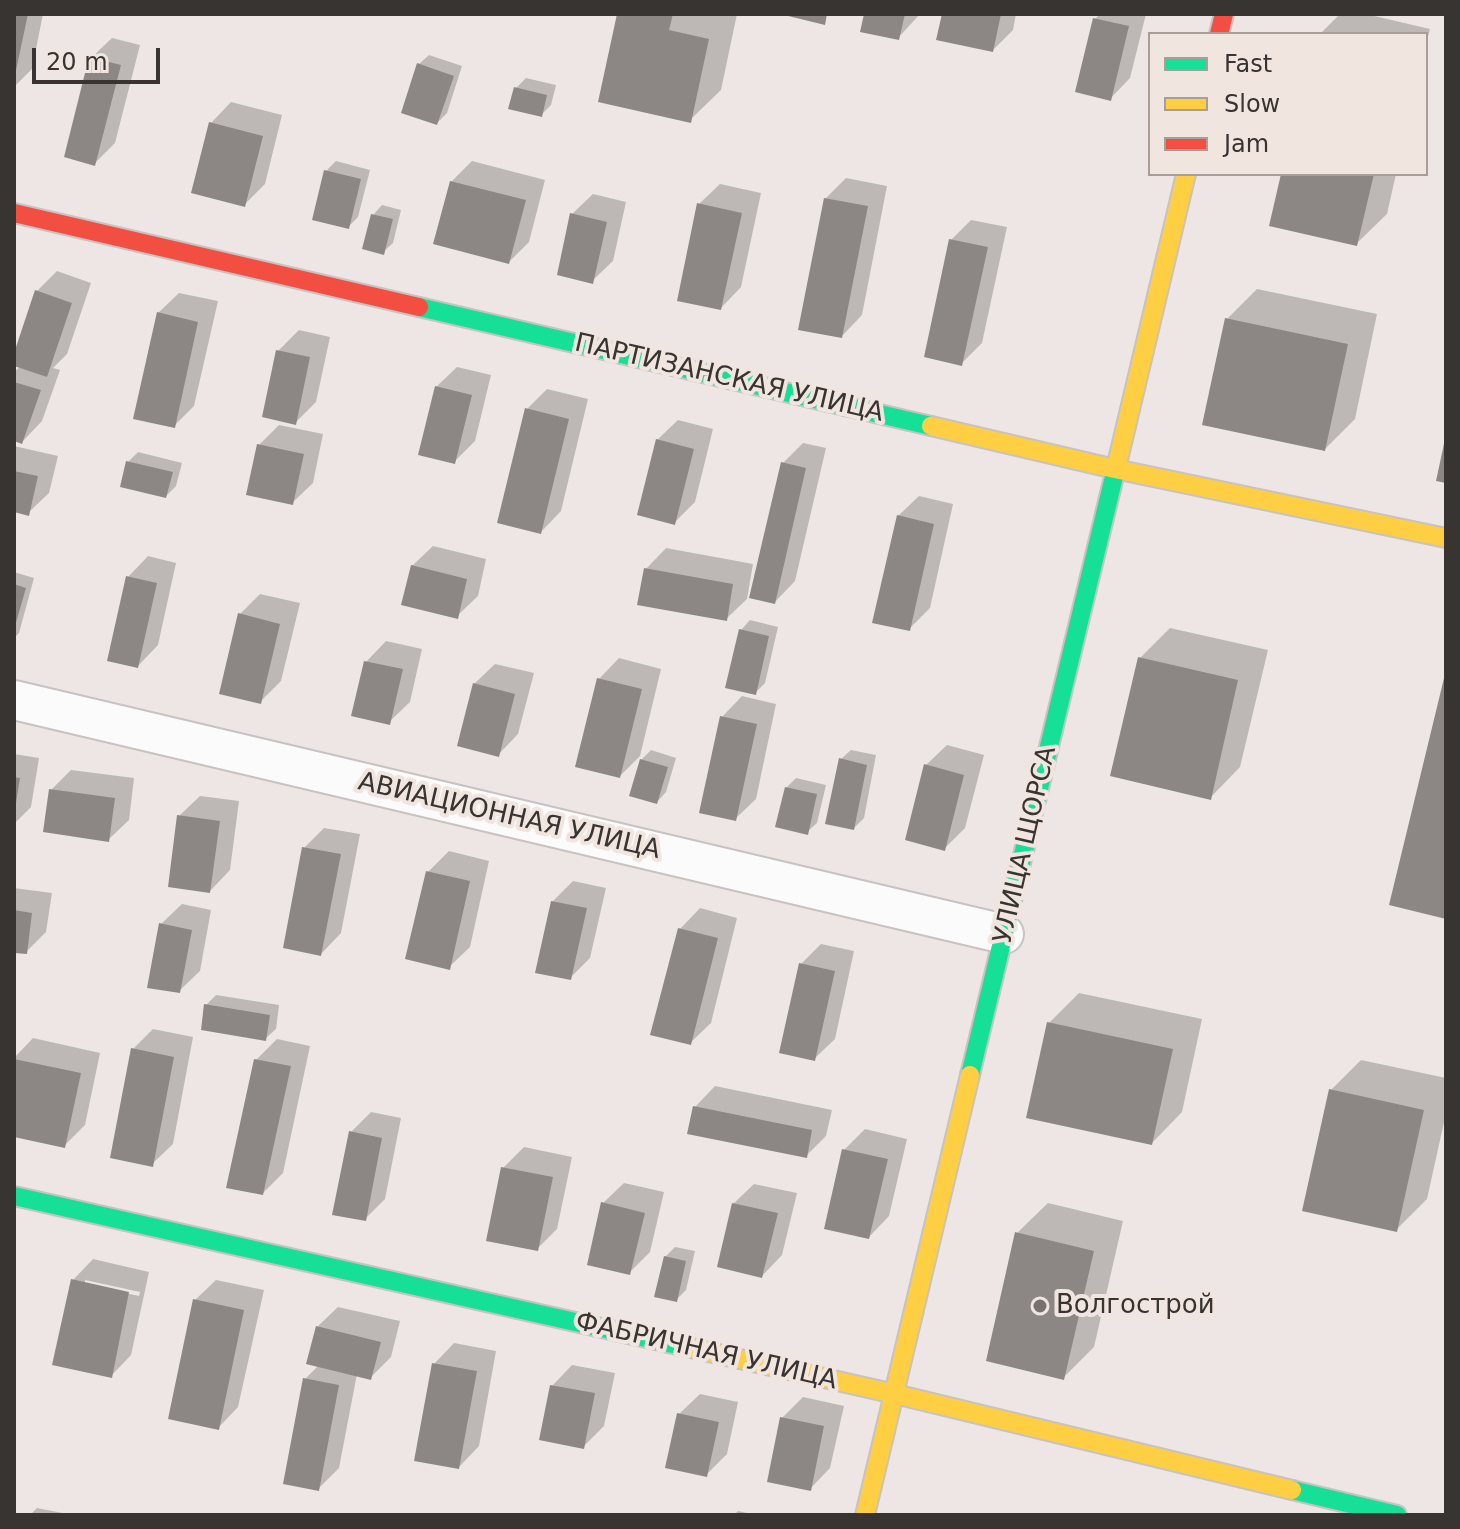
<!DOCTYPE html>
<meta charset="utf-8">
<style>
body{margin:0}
#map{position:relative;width:1460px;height:1529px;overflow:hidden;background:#ede6e4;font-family:"DejaVu Sans",sans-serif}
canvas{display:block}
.frame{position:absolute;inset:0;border:16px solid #383432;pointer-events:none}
.legend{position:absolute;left:1148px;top:32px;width:280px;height:144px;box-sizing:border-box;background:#f1e5e0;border:2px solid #a79e9a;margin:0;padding:10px 14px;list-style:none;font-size:24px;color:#383432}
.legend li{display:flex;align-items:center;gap:16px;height:40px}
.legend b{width:40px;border:2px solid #a79e9a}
.scale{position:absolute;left:32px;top:48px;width:128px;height:36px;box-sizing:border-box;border:4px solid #383432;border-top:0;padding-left:10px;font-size:24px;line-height:28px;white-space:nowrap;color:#383432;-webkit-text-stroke:6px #f1e5e0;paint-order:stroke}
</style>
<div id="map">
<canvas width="1460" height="1529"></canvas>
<div class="frame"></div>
<ul class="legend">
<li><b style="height:10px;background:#16e098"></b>Fast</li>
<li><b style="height:10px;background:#ffcf43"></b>Slow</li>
<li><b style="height:10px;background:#f24e42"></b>Jam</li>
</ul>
<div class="scale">20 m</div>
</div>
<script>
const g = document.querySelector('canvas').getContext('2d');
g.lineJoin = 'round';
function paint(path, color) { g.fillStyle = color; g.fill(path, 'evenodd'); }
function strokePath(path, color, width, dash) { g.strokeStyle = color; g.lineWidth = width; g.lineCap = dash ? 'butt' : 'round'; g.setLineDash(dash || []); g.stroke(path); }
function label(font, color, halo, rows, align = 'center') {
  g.font = font + ' "DejaVu Sans",sans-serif'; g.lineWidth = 8; g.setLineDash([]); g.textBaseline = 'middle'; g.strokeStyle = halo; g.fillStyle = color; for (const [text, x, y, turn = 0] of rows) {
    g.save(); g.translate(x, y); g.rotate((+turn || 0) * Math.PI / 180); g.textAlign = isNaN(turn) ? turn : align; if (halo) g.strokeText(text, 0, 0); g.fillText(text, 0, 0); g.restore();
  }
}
paint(new Path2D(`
 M14,14H43L32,69L14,87Z
 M620,14H737L721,90L690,120Z
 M866,14H920L898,38Z
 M944,14H1016L1013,30L993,50Z
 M1100,14H1146L1130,78L1110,99L1095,19Z
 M1340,14H1366L1430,29L1426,44V34H1320Z
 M112,38L140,45L115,143L95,163L91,58Z
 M429,55L462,66L447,113L437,123L419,64Z
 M526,78L556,85L551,105L541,115L516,88Z
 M231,102L282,115L265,184L244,205L211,123Z
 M336,161L370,170L358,217L348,227L326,171Z
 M472,161L545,180L529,242L509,262L451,182Z
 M1283,174H1396L1387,214L1356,244Z
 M846,178L887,186L862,315L842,336L826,198Z
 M720,184L761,193L741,287L721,308L699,204Z
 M593,194L626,202L613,261L592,281L572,214Z
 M382,205L401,210L393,243L383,252L373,215Z
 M971,220L1007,227L982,343L962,363L951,240Z
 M57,271L91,283L67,354L53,368L60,370L42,421L22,442L14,439V372L21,366L14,363V359L37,291Z
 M1257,289L1377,314L1355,419L1325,449L1227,319Z
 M179,293L218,301L194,406L174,426L158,313Z
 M299,330L330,337L316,402L295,423L278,351Z
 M457,367L491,375L475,441L454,462L436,387Z
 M547,389L588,399L561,511L541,532L527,409Z
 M678,420L713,429L695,502L674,523L657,440Z
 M279,425L323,434L313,483L292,503L259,445Z
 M803,443L826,448L795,581L775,602L783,463Z
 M14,446L58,456L49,493L28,513L14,510Z
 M138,452L182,463L176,486L166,496L128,462Z
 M919,496L953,504L930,608L909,629L898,516Z
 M433,546L486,559L478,596L457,616L412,566Z
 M666,548L753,564L747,599L726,619L646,569Z
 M148,556L176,563L158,645L138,666L128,577Z
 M14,572L34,578L19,633L14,638Z
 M260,594L300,603L281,681L260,702L240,614Z
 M750,620L778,627L765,683L755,693L741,630Z
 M1170,628L1268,650L1240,767L1210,798L1140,658Z
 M386,641L422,649L410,702L389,722L366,662Z
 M619,658L661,669L640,756L620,776L599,679Z
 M495,664L534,673L518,734L498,755L474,684Z
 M742,696L776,704L756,799L735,819L722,717Z
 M947,745L984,755L965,828L945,848L926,765Z
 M651,750L676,758L666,792L657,802L641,760Z
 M851,750L876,755L864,818L854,828L841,759Z
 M14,754L39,758L31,807L14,824Z
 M71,770L134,778L129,820L108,840L51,790Z
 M796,778L826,785L817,823L807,832L786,788Z
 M200,796L239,801L230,870L210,891L179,816Z
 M324,828L360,834L341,933L321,954L304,848Z
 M449,851L489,861L470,947L449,967L428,872Z
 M573,881L606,888L590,958L570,978L552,902Z
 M14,888L52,893L46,932L26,952L14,951Z
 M182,904L211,910L200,971L179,991L161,924Z
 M700,908L737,918L711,1023L690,1043L680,929Z
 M821,944L854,951L835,1039L814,1059L801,964Z
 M1079,993L1202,1019L1182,1112L1152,1143L1049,1023Z
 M216,995L279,1005L276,1029L266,1038L206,1005Z
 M153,1029L193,1037L173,1144L152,1164L133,1049Z
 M33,1038L100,1053L85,1125L64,1146L14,1135V1058Z
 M277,1039L310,1046L283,1173L263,1193L256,1060Z
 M1361,1060L1446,1078V1113L1427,1199L1397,1229L1331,1090Z
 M715,1086L832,1110L826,1136L806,1156L695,1107Z
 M371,1112L401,1118L385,1199L365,1219L351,1132Z
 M865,1129L907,1139L889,1216L869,1237L844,1150Z
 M524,1147L572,1157L557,1229L537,1249L503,1168Z
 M624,1183L664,1192L650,1252L629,1273L603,1203Z
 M754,1184L797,1193L782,1255L762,1276L733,1204Z
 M1048,1203L1123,1221L1094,1347L1064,1377L1017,1233Z
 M675,1247L695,1251L686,1290L676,1300L665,1257Z
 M93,1259L149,1272L131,1355L111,1376L73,1280ZM85,1280L140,1292L139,1296L85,1284Z
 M216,1280L264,1290L238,1407L218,1428L195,1300Z
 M338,1307L400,1321L391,1357L371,1377L357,1374L339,1468L318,1489L305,1379L319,1365L317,1327Z
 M454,1343L496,1351L479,1446L459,1467L434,1364Z
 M572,1365L615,1373L604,1426L583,1447L552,1386Z
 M700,1394L738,1402L727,1454L706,1475L679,1414Z
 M803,1397L844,1406L830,1468L810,1489L782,1418Z
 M37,1508L73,1515H30Z
 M738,1511L757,1515H734Z`), '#0003');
paint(new Path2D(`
 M14,14H28L15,75L14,74Z
 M617,14H673L669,30L709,39L691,123L598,102Z
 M780,14H827L825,25Z
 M864,14H905L899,40L860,32Z
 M942,14H1001L993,52L936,40Z
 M1093,18L1129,26L1111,101L1075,92Z
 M89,57L121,65L95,166L64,157Z
 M417,63L454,76L437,125L401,113Z
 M514,87L547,95L542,117L508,109Z
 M209,122L263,136L245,207L191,193Z
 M324,170L361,179L349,229L312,220Z
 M1281,174H1374L1357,246L1269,226Z
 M450,181L526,200L509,264L433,244Z
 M824,198L868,206L842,338L798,330Z
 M697,203L742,213L721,310L677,301Z
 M570,213L607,222L593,284L557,275Z
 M371,214L393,219L384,255L362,249Z
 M949,239L988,247L962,366L924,357Z
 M35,290L72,303L47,377L14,366V353Z
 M157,312L198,322L175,428L133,419Z
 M1225,318L1348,344L1325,451L1202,425Z
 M276,350L310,357L296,425L262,417Z
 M14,382L41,390L22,444L14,441Z
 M435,386L472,395L455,464L418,455Z
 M525,408L569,419L541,534L497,523Z
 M656,439L694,449L675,525L637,515Z
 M1445,439L1446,440V483L1436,481Z
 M257,444L304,454L293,505L246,495Z
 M126,461L173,472L166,498L120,487Z
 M781,462L806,468L775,604L749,598Z
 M14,471L38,476L29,516L14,512Z
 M897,515L934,524L910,631L872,623Z
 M411,565L467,579L458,619L401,605Z
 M644,568L733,584L727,621L637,605Z
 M126,576L157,583L138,668L107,661Z
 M14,584L26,588L15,626H14Z
 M238,613L280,624L261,704L219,694Z
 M739,629L769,636L756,695L725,688Z
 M1138,657L1238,680L1211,800L1110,776Z
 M364,661L403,669L390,725L351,716Z
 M1445,674L1446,675V919L1389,905Z
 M597,678L642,689L620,778L575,767Z
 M473,683L515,694L499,757L457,746Z
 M720,716L757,724L736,821L699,813Z
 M839,758L867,765L854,830L825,824Z
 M640,759L668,767L657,804L629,796Z
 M924,764L964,775L945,851L905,840Z
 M14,777L20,778L16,803H14Z
 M785,787L817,794L808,835L775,827Z
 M49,789L115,798L109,842L43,832Z
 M177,815L220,821L210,893L168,887Z
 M302,847L341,854L321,956L283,948Z
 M426,871L470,881L450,970L405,959Z
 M551,901L587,908L571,980L535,973Z
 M14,910L32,913L27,954L14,953Z
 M159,923L192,930L180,993L147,988Z
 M678,928L718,938L691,1045L650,1035Z
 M799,963L835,971L815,1061L779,1053Z
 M204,1004L270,1015L266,1041L201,1030Z
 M1047,1022L1173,1049L1152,1145L1026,1118Z
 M131,1048L174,1057L153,1167L110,1158Z
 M14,1059L81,1073L65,1148L14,1137Z
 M254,1059L291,1066L263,1195L226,1188Z
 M1329,1089L1424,1110L1397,1232L1302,1211Z
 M693,1106L812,1130L807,1158L687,1134Z
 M349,1131L382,1138L366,1221L332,1215Z
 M842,1149L888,1159L869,1239L824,1229Z
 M501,1167L553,1177L538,1251L486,1241Z
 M601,1202L645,1213L630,1275L587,1265Z
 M732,1203L778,1213L762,1278L717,1267Z
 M1015,1232L1094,1251L1064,1380L986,1361Z
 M664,1256L686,1261L677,1302L654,1297Z
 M71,1279L129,1292L112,1378L52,1365Z
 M193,1299L244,1310L219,1430L168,1419Z
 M316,1326L381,1342L371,1380L306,1364Z
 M432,1363L477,1371L459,1469L414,1461Z
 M303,1378L339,1385L319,1491L283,1484Z
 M550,1385L595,1393L584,1449L539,1440Z
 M677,1413L719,1422L707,1477L665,1468Z
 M780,1417L824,1426L811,1491L767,1482Z`), '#8c8785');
const street = new Path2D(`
 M14,700L1004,934`);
const fast = new Path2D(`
 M419,307L931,426
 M970,1075L1117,464
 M14,1196L691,1348
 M1292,1490L1397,1515`);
const slow = new Path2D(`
 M931,426L1115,469L1446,538
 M1117,464L1186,174
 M691,1348L895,1394L1292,1490
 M865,1515L970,1075`);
const jam = new Path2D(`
 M1219,34L1224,14
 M14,213L419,307`);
strokePath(street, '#c8c2c1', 42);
strokePath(fast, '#c8c2c1', 22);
strokePath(slow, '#c8c2c1', 22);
strokePath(jam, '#c8c2c1', 22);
strokePath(street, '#fcfbfb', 38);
strokePath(fast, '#16e098', 18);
strokePath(slow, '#ffcf43', 18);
strokePath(jam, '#f24e42', 18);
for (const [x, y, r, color] of [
 [1040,1306,8,"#777270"]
]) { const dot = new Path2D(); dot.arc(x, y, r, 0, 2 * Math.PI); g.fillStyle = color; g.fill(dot); strokePath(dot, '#f1e5e0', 3); }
label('26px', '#383432', '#f1e5e0', [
 ["ПАРТИЗАНСКАЯ УЛИЦА",729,379,13],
 ["АВИАЦИОННАЯ УЛИЦА",509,817,13],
 ["УЛИЦА ЩОРСА",1026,845,-77],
 ["ФАБРИЧНАЯ УЛИЦА",706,1352,13]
]);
label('26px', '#383432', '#f1e5e0', [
 ["Волгострой",1056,1306]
], 'left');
</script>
